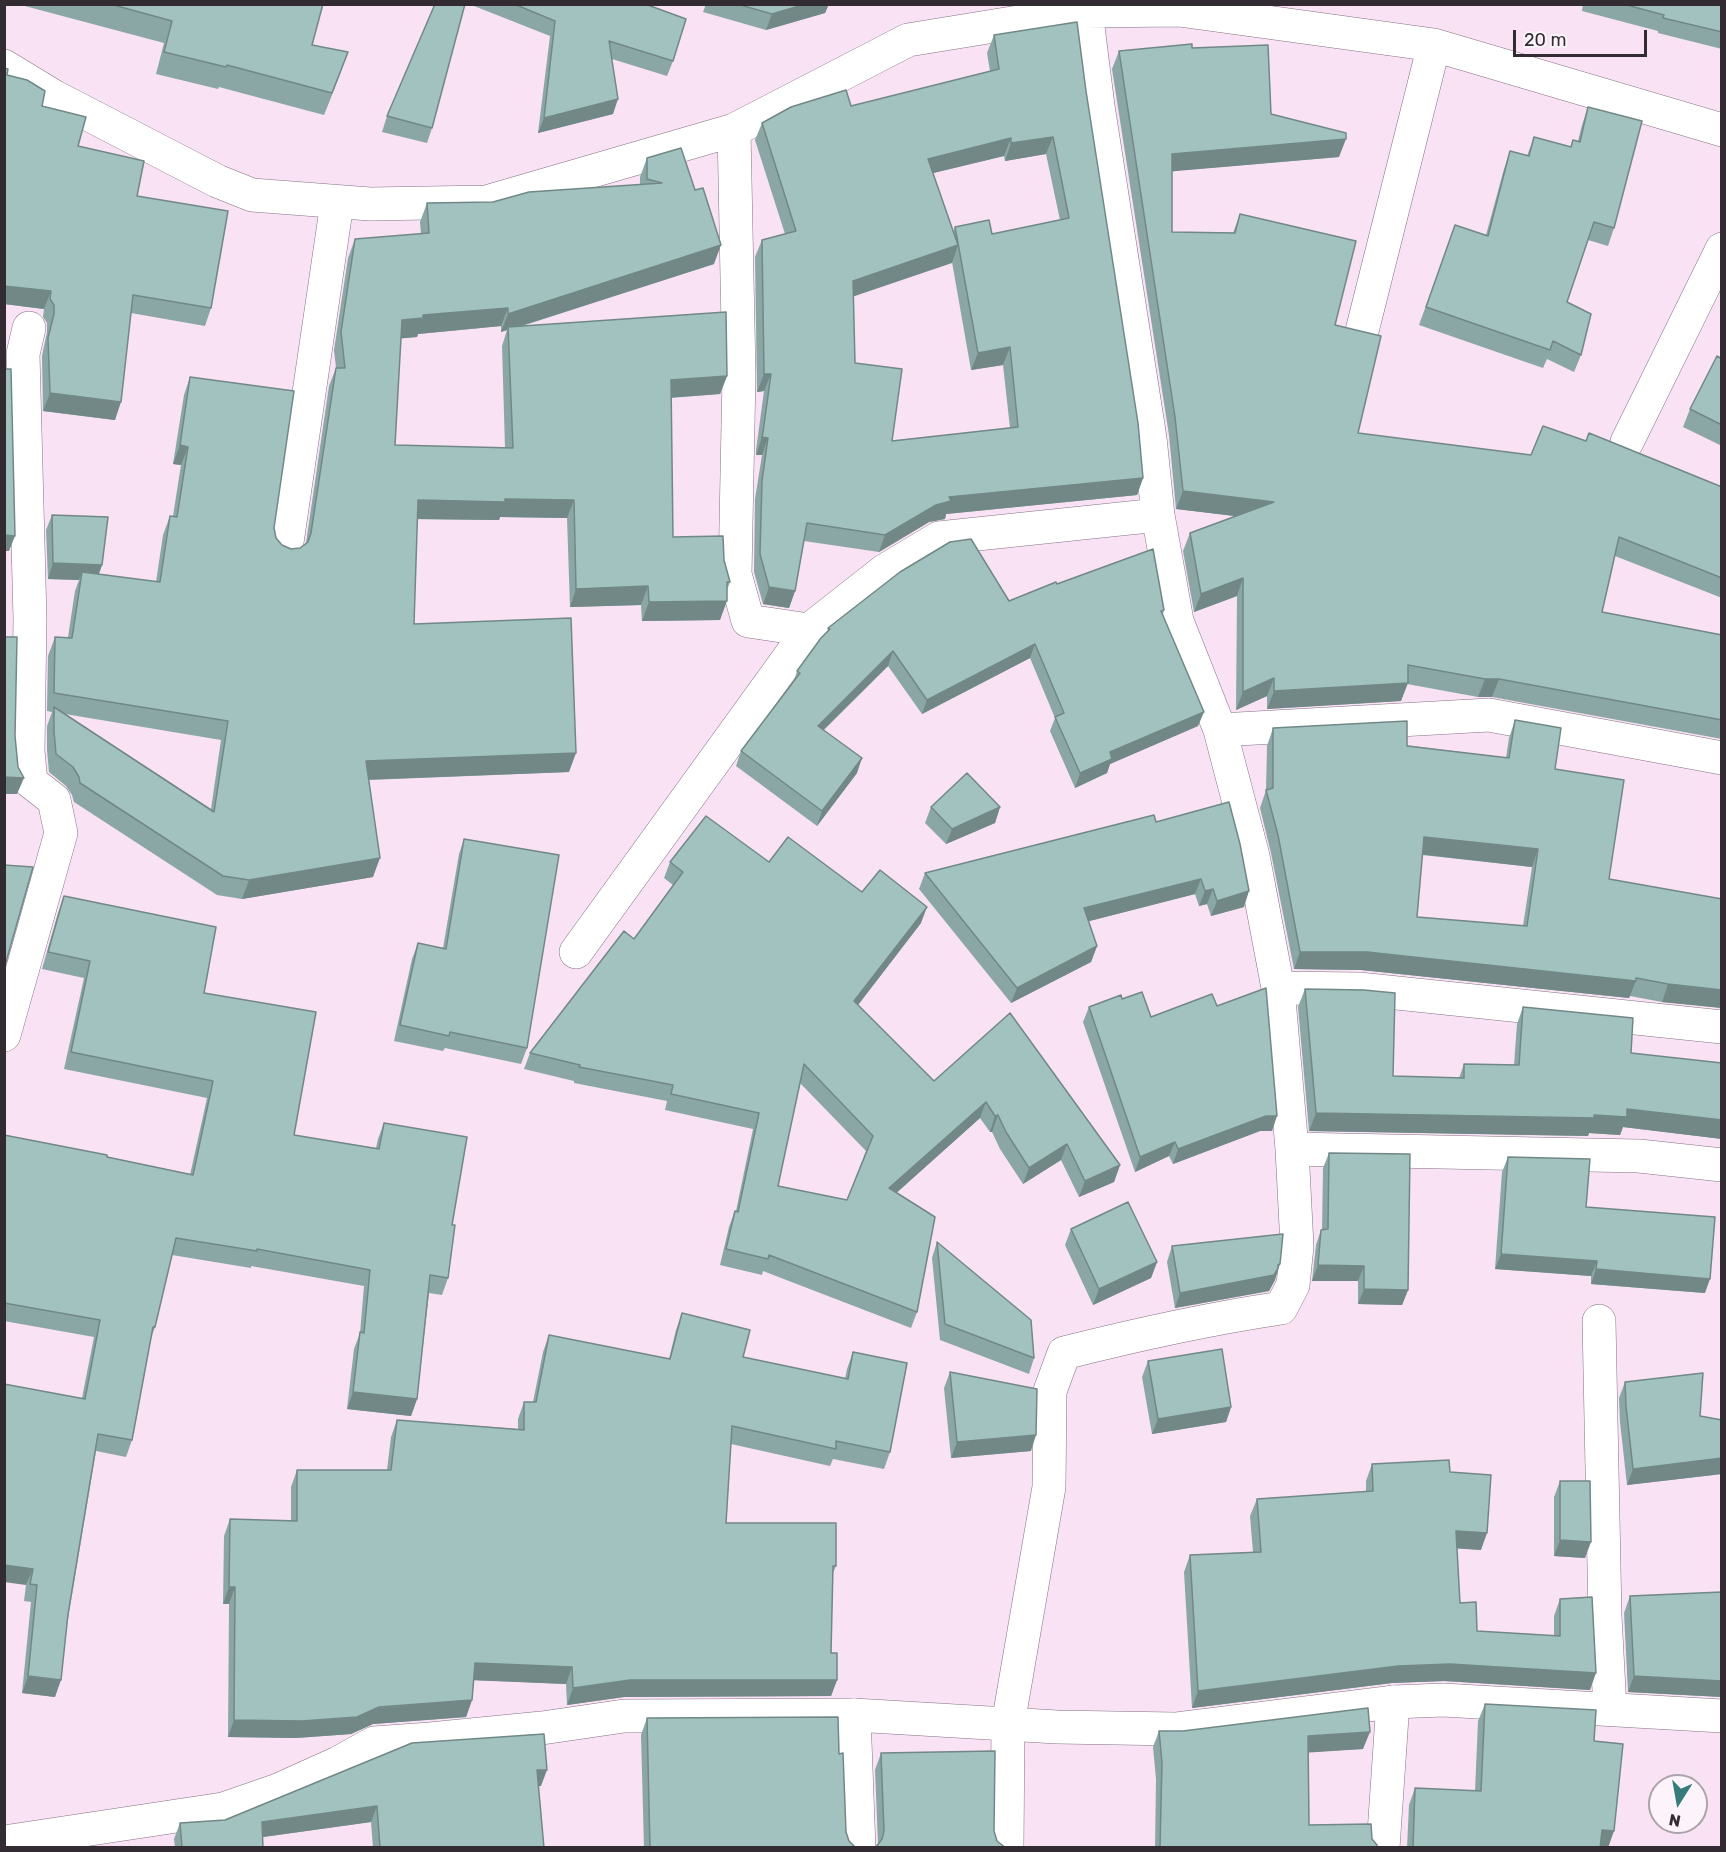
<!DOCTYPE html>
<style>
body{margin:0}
#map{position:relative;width:1726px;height:1852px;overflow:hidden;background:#f8e2f4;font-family:Rubik,sans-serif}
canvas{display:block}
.frame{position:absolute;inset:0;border:6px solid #332b32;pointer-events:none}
.north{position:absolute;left:1648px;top:1774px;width:60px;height:60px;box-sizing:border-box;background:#fdf4fb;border:2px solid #aca4ab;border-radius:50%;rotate:191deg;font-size:16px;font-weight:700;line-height:24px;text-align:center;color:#332b32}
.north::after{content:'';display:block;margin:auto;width:21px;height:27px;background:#347d7b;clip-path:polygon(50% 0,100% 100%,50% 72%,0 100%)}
.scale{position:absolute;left:1513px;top:30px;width:134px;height:27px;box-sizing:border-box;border:3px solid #332b32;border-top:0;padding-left:8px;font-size:18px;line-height:21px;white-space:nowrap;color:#332b32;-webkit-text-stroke:4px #fdf4fb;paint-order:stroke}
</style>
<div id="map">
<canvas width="1726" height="1852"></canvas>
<div class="frame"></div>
<div class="north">N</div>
<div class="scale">20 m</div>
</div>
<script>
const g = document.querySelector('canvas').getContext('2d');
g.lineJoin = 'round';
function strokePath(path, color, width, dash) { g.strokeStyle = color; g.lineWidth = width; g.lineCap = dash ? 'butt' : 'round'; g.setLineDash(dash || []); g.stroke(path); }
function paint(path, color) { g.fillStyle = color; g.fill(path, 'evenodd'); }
const minor = new Path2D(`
 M4,66L55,97L217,181L252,195L370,204L486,202L734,130L908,40L1086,11L1179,10L1434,45L1722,130
 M734,130L739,375L735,574L748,621L809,630
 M1362,331L1434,45
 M1627,442L1722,249
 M286,549L337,203
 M1220,730L1489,715L1722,758
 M576,952L809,630L884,571L939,538L1158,515
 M1278,988L1359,989L1722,1027
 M4,1035L61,833L54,800L31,782L28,751L30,619L23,354L29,328
 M1292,1149L1639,1156L1722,1165
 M1599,1321L1605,1616L1610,1709
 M854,1715L859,1848
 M1007,1848L1008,1724L1049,1487L1050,1391L1064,1353C1135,1335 1208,1319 1281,1308L1293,1285L1297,1246L1292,1149L1278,988L1253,856L1220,730L1177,621L1158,515L1150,438L1098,106L1086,11L1091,4
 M1383,1848L1393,1702`);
const tertiary = new Path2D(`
 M4,1842L223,1809L278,1790L338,1763L374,1743L430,1739L542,1728L624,1716L854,1715L1057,1727L1175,1729L1393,1702L1443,1700L1722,1716`);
strokePath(minor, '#867283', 34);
strokePath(tertiary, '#867283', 34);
strokePath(minor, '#fff', 33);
strokePath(tertiary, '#fff', 33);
paint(new Path2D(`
 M323,4L312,45L348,52L324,115L219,87L218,89L156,74L164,43L21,5Z
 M469,4H645L673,61L667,76L612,59L613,114L538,133L550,36Z
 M706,4H835L828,6L825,13L766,30L703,12Z
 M1583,4H1722V49L1658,33V31L1582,11Z
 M994,35L1086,91L1143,478L1137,495L946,514L945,519L929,522L879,552L804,541L795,591L789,608L763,604L754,572L755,499L762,455H756V450L764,391L757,392L755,257L762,240L785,234L755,140L762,123L851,106L990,71L987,53ZM1046,154L1060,220L992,234L955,227L953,232L933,173L1004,156L1005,161ZM952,262L971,370L1003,365L1010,428L892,441L855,363L853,296Z
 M1192,48L1271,114L1339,157L1172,171V232L1233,233L1240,214L1335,325L1358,433L1531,455L1586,441L1722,487V598L1615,556L1602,612L1722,635V739L1492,697H1478L1407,684L1401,701L1267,709V696L1236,710L1237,596L1194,612L1183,551L1190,533L1236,516L1176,509L1169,435L1112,69L1119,51Z
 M4,68L7,75L42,106L78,146L137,196L211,308L205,326L131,313L115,420L43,411L42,356L47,332V323L43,317L44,309L4,304Z
 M1588,107L1614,228L1608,246L1588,240L1567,302L1581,355L1574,372L1547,359L1543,368L1419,325L1455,225L1486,235L1504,169L1510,151L1527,156L1534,137L1571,147L1573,140L1578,141L1582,125Z
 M387,116L432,128L427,143L382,132Z
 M647,158L714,264L519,327L727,376L720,394L671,398L673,537L724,560L730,582L727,590L720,620L642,621L641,605L570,607L567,518L500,517L499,520L417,519L414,624L569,772L369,780L373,877L242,899L217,895L74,802L72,795L66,786L49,772L47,750V726L52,712L47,711L48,656L55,637H68L75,591L79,580L48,579L46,530L52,515L102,565L99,574L156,582L163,535L170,516H173L181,465L173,464L184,395L190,377L274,528L276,538L282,545L291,549L300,548L306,543L329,386L336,368L334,350L348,258L355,239L421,234L420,222L427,203L493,202L640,185V177ZM501,326V332L507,330L502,346L505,448L395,445L401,338L417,337L418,334ZM65,714L221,740L211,809Z
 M1722,359V446L1683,427L1690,409Z
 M1057,584L1164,610L1163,614L1198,726L1110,764L1107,773L1075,788L1050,731L1055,718L1030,658L922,714L888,666L824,730L857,773L817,826L736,766L741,751L793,684L797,671L827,632L828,628L1009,601Z
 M1515,720L1555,769L1609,879L1722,899V1008L1662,1002L1630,996L1629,998L1361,970L1294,969L1271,853L1260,808L1266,790L1267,746L1273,728L1506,758L1509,738ZM1422,855L1532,867L1523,926L1417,917Z
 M931,807H1000L995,823L946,844L925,823Z
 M1156,822L1244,907L1211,916L1207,904L1199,906L1195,894L1089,921L1097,946L1091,962L1011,1003L919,889L925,873Z
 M464,839L527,1048L521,1064L445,1048L443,1051L394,1041L412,959L418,943L443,948L459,854Z
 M670,862H769L862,892L921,923L858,1005L934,1081L1010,1013L1120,1165L1114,1182L1079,1197L1061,1160L1023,1184L1000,1149L992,1132H990L980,1118L896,1193L917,1312L911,1328L763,1271L762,1275L720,1265L729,1227L735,1211H736L753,1129L665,1110L667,1101L574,1083V1081L524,1069L530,1053L634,939L673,885L664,878ZM800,1083L866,1151L847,1200L778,1186Z
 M64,896L204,993L294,1135L376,1148L378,1139L384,1123L452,1225L448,1278L442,1295L429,1293L417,1399L411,1416L347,1409L354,1349L360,1333L364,1286L251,1266V1268L172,1255L155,1327L151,1338L132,1440L126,1457L96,1451L55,1697L22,1693L31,1602L24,1601L26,1585L82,1398L94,1337L4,1321V1135L107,1157L190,1175L207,1098L64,1069L84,978L42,969L58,913Z
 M1305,989L1393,1076L1459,1078L1464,1064L1514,1065L1517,1024L1523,1007L1631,1053L1722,1063V1139L1623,1127L1620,1135L1589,1133L1588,1136L1309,1131L1298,1007Z
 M1122,999L1151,1017L1272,1131H1260L1173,1164L1169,1156L1135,1172L1083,1022L1089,1007Z
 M1329,1153L1408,1290L1402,1305L1358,1304V1281H1312L1316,1245L1321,1230H1322L1323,1168Z
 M1508,1157L1586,1207L1705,1293L1591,1284V1276L1495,1269L1502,1172Z
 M1071,1229L1157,1262L1151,1278L1093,1305L1065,1245Z
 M937,1242L1034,1358L1029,1374L940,1340L932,1258Z
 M1172,1246L1275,1280L1269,1291L1175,1308L1167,1262Z
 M682,1313L743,1357L845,1379L847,1369L853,1352L890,1452L884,1469L833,1459L830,1466L731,1444L726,1523L836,1566L833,1573L831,1653L837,1680L831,1696L624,1697L567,1705L566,1684L474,1680L472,1700L466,1717L373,1724L351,1734L296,1738L228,1737L229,1604H223L224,1536L230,1519L291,1521V1487L297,1470H387L391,1437L397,1420L518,1429V1419L524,1402H533L543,1352L549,1335L669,1359L676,1330Z
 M1148,1361L1231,1407L1226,1422L1152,1434L1142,1377Z
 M950,1372L1031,1451L951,1458L944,1388Z
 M1625,1382L1700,1416L1722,1420V1474L1627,1485L1620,1422L1619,1398Z
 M1372,1464L1450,1472L1481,1550L1457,1548L1460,1603L1477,1631L1554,1636V1616L1560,1599L1590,1690L1444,1681L1392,1683L1192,1708L1184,1572L1190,1555L1253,1552L1250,1516L1257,1499L1366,1492V1481Z
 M1560,1481L1585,1558L1554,1556V1497Z
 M1722,1592V1697L1628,1692L1624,1613L1630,1596Z
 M1485,1704L1594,1741L1600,1848H1407L1409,1805L1415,1788L1475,1791L1478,1721Z
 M647,1718L839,1754L846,1832L849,1841L856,1848H644L641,1735Z
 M1159,1731L1363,1749L1308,1752L1309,1825L1372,1839L1377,1848H1155L1156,1779L1153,1747Z
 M412,1743L541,1786H538L544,1848H373L371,1822L263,1837V1848L175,1847L174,1839L180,1823L225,1820Z
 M881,1753L994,1831L997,1841L876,1847L878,1844L875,1770Z`), '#8ba7a5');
paint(new Path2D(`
 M806,4H835L828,6L825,13L766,30L772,14Z
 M348,52L340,74L324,115L332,93Z
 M618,99L613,114L538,133L544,118Z
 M1053,137L1046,154L1005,161L1011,143Z
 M1011,138L1004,156L921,176L928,159Z
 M1346,139L1339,157L1165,172L1172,154Z
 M721,245L714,264L508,330V327L507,330L501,332L508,314Z
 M958,245L952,263L846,299L853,281Z
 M4,286L51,291L44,309L4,304Z
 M508,308L501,326L418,334L417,337L395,339L402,320L423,315Z
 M1010,347L1003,365L971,370L978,353Z
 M764,374H771L764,391L757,392Z
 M727,376L720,394L664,398L671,380Z
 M50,393L121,402L115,420L43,411Z
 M762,437L768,438L762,455H756Z
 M180,445L188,447L181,465L173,464Z
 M1143,478L1137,495L946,514L945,519L929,522L879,552L885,535L949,497Z
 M1183,491L1274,502L1267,520L1176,509Z
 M505,499L574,500L567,518L500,517L499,520L411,519L418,500Z
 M4,535L15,536L9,551H4Z
 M53,563L102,565L96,581L82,572L79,580L48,579Z
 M1243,578L1237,596L1194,612L1201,594Z
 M648,586L641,605L570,607L576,589Z
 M769,587L795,591L789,608L763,604Z
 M727,601L720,620L642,621L649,602Z
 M1035,644L1030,658L922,714L927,700Z
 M893,651L888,666L813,740L818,726Z
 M1274,678L1267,696L1236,710L1243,692Z
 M1485,679H1499L1492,697H1478Z
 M1408,683L1401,701L1267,709L1274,691Z
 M1204,712L1198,726L1110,764L1107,773L1075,788L1080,773L1110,752Z
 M576,753L569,772L359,780L366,761Z
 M862,758L857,773L817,826L822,811Z
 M4,777L24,778L17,794H4Z
 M1000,807L995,823L946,844L952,829Z
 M1424,837L1538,849L1532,867L1418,854Z
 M380,858L373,877L242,899L249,880Z
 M1201,879L1195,894L1078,924L1084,908Z
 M1213,889L1207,904L1199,906L1205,891Z
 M1249,891L1244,907L1211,916L1217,901Z
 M927,907L921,923L848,1018L854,1001Z
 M1097,946L1091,962L1011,1003L1017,988Z
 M1300,952H1367L1636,981L1629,998L1361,970L1294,969Z
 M1668,984L1722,990V1008L1662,1002Z
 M986,1102L980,1118L883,1205L889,1188Z
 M1627,1109L1722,1120V1139L1623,1127L1620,1135L1589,1133L1588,1136L1309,1131L1316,1113L1594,1115Z
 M998,1115L992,1132H990L995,1116Z
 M1266,1116H1277L1272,1131H1260L1173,1164L1178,1149Z
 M1175,1142L1169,1156L1135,1172L1140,1157Z
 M1067,1144L1061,1160L1023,1184L1029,1168Z
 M1120,1165L1114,1182L1079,1197L1085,1181Z
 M1501,1254L1597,1261L1591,1276L1495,1269Z
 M1157,1262L1151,1278L1093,1305L1099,1289Z
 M1280,1264L1275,1280L1269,1291L1175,1308L1180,1293Z
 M1318,1265L1364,1266L1358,1281H1312Z
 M1596,1269L1710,1279L1705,1293L1591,1284Z
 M1364,1289L1408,1290L1402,1305L1358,1304Z
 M353,1392L417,1399L411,1416L347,1409Z
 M1231,1407L1226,1422L1152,1434L1158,1419Z
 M1036,1435L1031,1451L951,1458L957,1442Z
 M1722,1458V1474L1627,1485L1633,1469Z
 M1456,1531L1487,1533L1481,1550L1450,1548Z
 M1560,1540L1591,1542L1585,1558L1554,1556Z
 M4,1565L33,1569L26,1585L4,1582Z
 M229,1587H235L229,1604H223Z
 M475,1663L572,1667L566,1684L468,1680Z
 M1450,1664L1596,1673L1590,1690L1444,1681L1392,1683L1192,1708L1198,1691L1398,1666Z
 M28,1676L61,1680L55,1697L22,1693Z
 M1634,1676L1722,1681V1697L1628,1692Z
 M630,1680H837L831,1696L624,1697L567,1705L573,1688Z
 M472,1700L466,1717L373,1724L351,1734L296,1738L228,1737L234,1720Z
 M1370,1732L1363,1749L1302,1753L1308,1736Z
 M537,1770H547L541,1786L531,1787Z
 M377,1806L371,1822L256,1838L262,1822Z
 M1602,1830L1614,1831L1608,1848L1596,1847Z`), '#718886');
const building = new Path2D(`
 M110,4H323L312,45L348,52L332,93L227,65L226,67L164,52L172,21Z
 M435,4H465L432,128L387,116Z
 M514,4H645L686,19L673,61L609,41L618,99L544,118L555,21Z
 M737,4H806L772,14Z
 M1623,4H1722V32L1663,18L1664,15Z
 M1077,22L1086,91L1138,423L1143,478L949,497L951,501L936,505L885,535L807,523L795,591L769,587L760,554L762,481L768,438L762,437L763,432L771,374H764L762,240L796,231L762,123L791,107L846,90L851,106L999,69L994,35ZM1053,137L1069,218L992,234L989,220L955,227L978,353L1010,347L1018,427L892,441L902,369L855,363L853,281L958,245L928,159L1011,138V143Z
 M1192,44V48L1268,45L1271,114L1346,133V139L1172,154V232L1235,233L1240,214L1356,241L1335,325L1381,336L1358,433L1531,455L1543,426L1586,441L1589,433L1722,487V578L1619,537L1602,612L1722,635V720L1499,679H1485L1408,665V683L1274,691V678L1243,692V578L1201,594L1190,533L1274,502L1183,491L1175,417L1119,51Z
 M4,68L8,69L7,75L27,80L45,91L42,106L86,117L78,146L144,161L137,196L228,211L211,308L133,295L121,402L50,393L48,338L54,314V305L50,299L51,291L4,286Z
 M1588,107L1642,121L1614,228L1594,222L1567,302L1591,314L1581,355L1553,341L1550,350L1426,307L1455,225L1488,236L1510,151L1529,156L1534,137L1571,147L1573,140L1580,142Z
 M681,148L695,190L703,188L721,245L508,314V308L423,315V318L402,320L395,445L513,448L508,327L726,312L727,376L671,380L673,537L723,536L724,560L730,582H727V601L649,602L648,586L576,589L574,500L505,499V502L418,500L414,624L571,618L576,753L366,761L380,858L249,880L223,876L80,783L79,777L73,767L56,754L54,732V707L214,812L228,721L54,693L55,637L72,638L82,572L160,582L170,516L177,517L188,447L180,445L190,377L294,391L274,528L276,538L282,545L291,549L300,548L308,542L311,533L336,368H345L341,332L355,239L429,233L427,203L493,202L529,192L662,183L647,179V158Z
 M1717,356L1722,359V425L1690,409Z
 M4,369H11L15,536L4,535Z
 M52,515L108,517L102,565L53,563Z
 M971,539L1009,601L1056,582L1057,584L1153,549L1164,610L1161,611L1204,712L1110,752L1112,759L1080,773L1055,717L1064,713L1035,644L927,700L893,651L818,726L862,758L822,811L741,751L800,673L797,671L821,638L830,629L828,628L900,572L950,542Z
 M4,637H17L15,736L18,767L24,778L4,777Z
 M1515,720L1561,728L1555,769L1624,780L1609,879L1722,899V990L1668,984L1636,978V981L1367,952H1300L1278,835L1266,790L1273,788V728L1407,721V746L1509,758ZM1424,837L1538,849L1527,926L1417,917Z
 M967,773L1000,807L952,829L931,807Z
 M1229,802L1240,844L1249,891L1217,901L1213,889L1205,891L1201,879L1084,908L1097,946L1017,988L925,873L1154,815L1156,822Z
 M706,816L769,862L788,837L862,892L880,870L927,907L854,1001L934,1081L1010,1013L1120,1165L1085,1181L1067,1144L1029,1168L1006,1132L998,1115L995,1116L986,1102L889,1188L935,1217L917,1312L769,1255L768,1259L726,1249L735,1211L738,1212L759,1113L671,1094L673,1085L579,1067L580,1065L530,1053L624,931L634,939L683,872L670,862ZM804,1064L873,1136L847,1200L778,1186Z
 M464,839L559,855L527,1048L450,1032L449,1036L400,1025L418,943L446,949Z
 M4,865L33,867L4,969Z
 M64,896L216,927L204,993L316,1012L294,1135L379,1149L384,1123L467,1137L452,1225H455L448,1278L430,1275L417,1399L353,1392L360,1332L364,1333L370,1270L257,1249V1251L176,1238L155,1327H153L132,1440L98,1434L68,1614L61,1680L28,1676L37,1585L30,1584L33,1569L4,1565V1384L85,1399L100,1320L4,1303V1135L107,1155V1157L193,1175L213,1081L71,1052L90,961L48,952Z
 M1266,988L1277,1116H1266L1178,1149L1175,1142L1140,1157L1089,1007L1121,995L1122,999L1142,992L1151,1017L1212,994L1217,1006Z
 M1305,989L1364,990L1395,993L1393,1076L1464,1078V1064L1519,1065L1523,1007L1633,1018L1631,1053L1722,1063V1120L1627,1109V1117L1594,1115V1118L1316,1113Z
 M1329,1153L1410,1154L1408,1290L1364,1289V1266L1318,1265L1321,1230L1328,1229Z
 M1508,1157L1590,1159L1586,1207L1715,1217L1710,1279L1596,1269L1597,1261L1501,1254Z
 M1128,1202L1157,1262L1099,1289L1071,1229Z
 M1283,1234L1280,1264L1278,1265V1268L1274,1275L1180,1293L1172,1246Z
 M937,1242L1031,1320L1034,1358L945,1324Z
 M682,1313L750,1330L743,1357L848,1379L853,1352L907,1363L890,1452L836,1441V1449L732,1426L726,1523H836V1566H833L831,1653H837V1680H630L573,1688L572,1667L475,1663L472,1700L379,1707L357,1717L302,1721L234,1720L235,1587H229L230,1519L297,1521V1470H391L397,1420L524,1430V1402H536L549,1335L670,1359Z
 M1222,1349L1231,1407L1158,1419L1148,1361Z
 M950,1372L1037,1389L1036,1435L957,1442Z
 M1703,1373L1700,1416L1722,1420V1458L1633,1469L1626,1406L1625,1382Z
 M1449,1460L1450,1472L1491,1475L1487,1533L1456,1531L1460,1603L1476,1602L1477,1631L1560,1636V1599L1592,1597L1596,1673L1450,1664L1398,1666L1198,1691L1190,1555L1261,1552L1257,1499L1373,1491L1372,1464Z
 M1560,1481H1590L1591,1542L1560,1540Z
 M1722,1592V1681L1634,1676L1630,1596Z
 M1485,1704L1596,1710L1594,1741L1623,1744L1614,1831L1602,1830L1600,1848H1413L1415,1788L1481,1791Z
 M1368,1708L1370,1732L1308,1736L1309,1825L1371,1824L1372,1839L1377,1845V1848H1160L1162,1762L1159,1731H1183Z
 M838,1717L839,1754L843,1753L846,1832L849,1841L856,1848H650L647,1718Z
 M544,1734L547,1770H537L544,1848H380L377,1806L262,1822L263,1848H175L182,1847L180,1823L225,1820L412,1743Z
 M995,1751L994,1831L997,1841L1006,1848H873L876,1847L882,1839L884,1831L881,1753Z`);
paint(building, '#a2c2c0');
strokePath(building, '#718886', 1.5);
</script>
